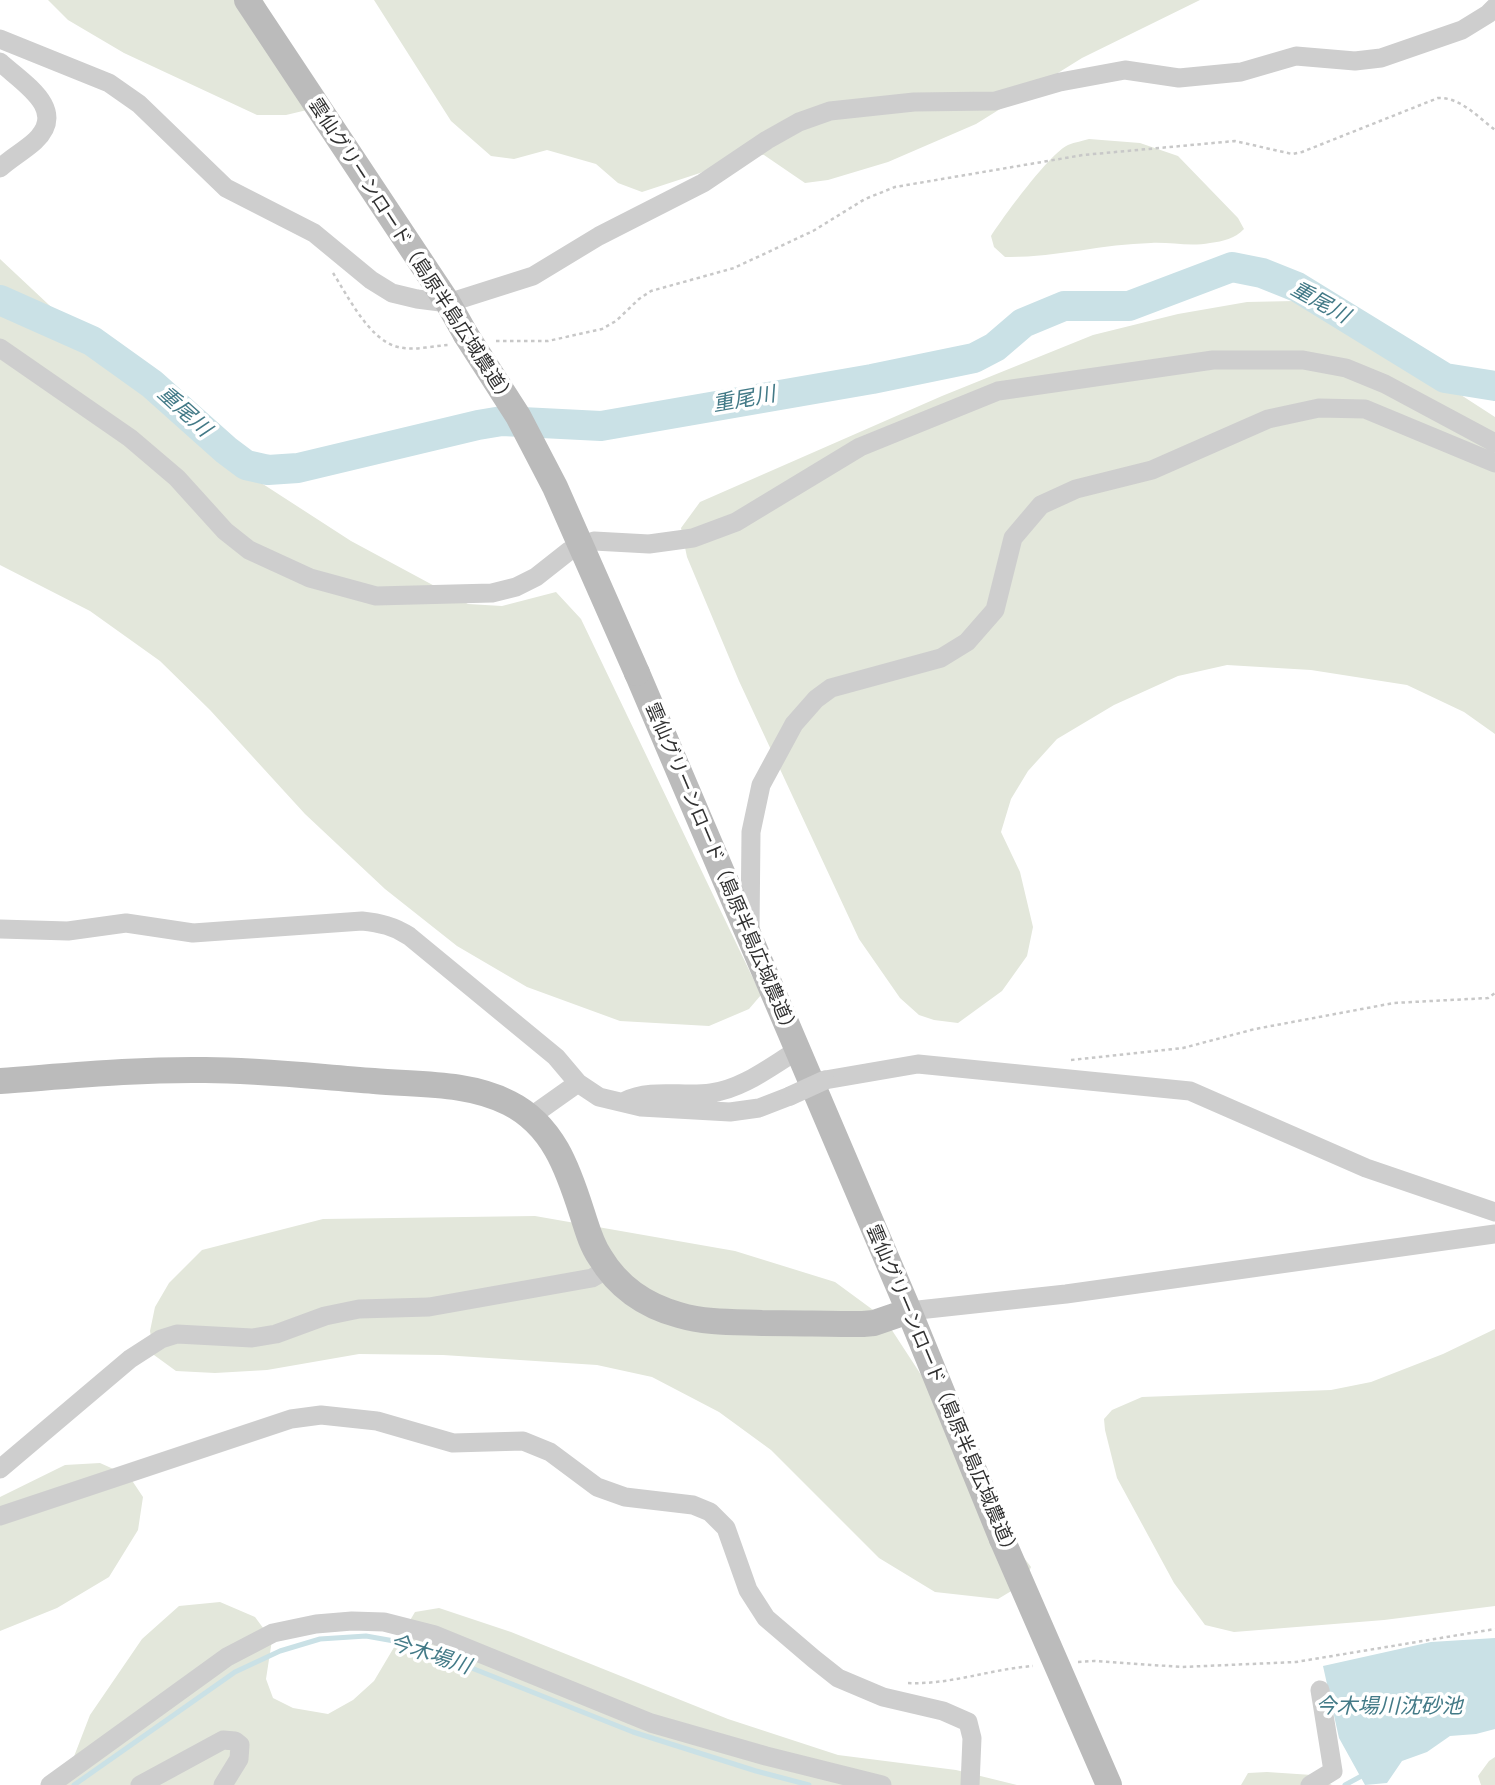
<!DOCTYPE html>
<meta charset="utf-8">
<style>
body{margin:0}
canvas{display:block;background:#fff}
</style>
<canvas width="1495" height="1785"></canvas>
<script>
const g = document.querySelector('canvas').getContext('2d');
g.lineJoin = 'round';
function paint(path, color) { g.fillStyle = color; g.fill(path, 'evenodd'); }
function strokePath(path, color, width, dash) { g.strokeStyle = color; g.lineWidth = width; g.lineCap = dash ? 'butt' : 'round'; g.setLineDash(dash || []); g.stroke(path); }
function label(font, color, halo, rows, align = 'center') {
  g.font = font + ' "Open Sans","Noto Sans JP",sans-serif'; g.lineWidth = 7; g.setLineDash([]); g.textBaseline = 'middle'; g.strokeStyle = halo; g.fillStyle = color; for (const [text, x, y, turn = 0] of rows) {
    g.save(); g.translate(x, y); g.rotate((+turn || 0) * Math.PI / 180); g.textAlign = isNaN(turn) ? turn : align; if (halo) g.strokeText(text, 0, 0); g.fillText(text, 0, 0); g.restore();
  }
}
paint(new Path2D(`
 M48,0H263L308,86L307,110L286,115H257L124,53L68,20Z
 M374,0H1200L1082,58L976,124L888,162L828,180L805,183L764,155L748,153L700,173L642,192L618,183L596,164L547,150L514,159L491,156L451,121Z
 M1089,139L1140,143L1178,156L1238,218L1244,229C1234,239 1224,241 1210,243C1190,247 1171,242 1151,243C1102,244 1054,258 1005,257L994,247L991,236C1004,216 1049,154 1068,145C1075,142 1083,141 1089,139Z
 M0,259L144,394L235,466L351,541L468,604L502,606L556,592L581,619L761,995L749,1009L709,1026L620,1021L527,987L457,946L385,889L305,814L210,710L160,661L90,611L0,565Z
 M1294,301L1351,324L1495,417V734L1464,712L1407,685L1311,670L1227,665L1178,676L1114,705L1057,739L1028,771L1011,799L1001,832L1020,872L1033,927L1027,956L1002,991L958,1023L934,1020L919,1015L900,998L859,939L739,681L687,557L681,528L700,502L942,396L1093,335L1178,314L1247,302Z
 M535,1216L735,1251L835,1282L884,1318L972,1453L1012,1542L1031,1567L1023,1584L998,1599L935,1592L879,1558L771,1450L719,1412L652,1377L597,1365L443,1355L359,1354L267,1370L215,1373L176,1371L154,1355L150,1331L155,1307L169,1283L202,1250L323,1219Z
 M1495,1329V1606L1384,1620L1234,1632L1205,1625L1174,1583L1117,1478L1105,1430L1104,1419L1112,1410L1142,1397L1331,1390L1371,1382L1443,1354Z
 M100,1463L129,1476L143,1497L138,1530L109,1577L57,1608L0,1631V1497L65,1465Z
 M220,1602L255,1617L272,1640L266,1679L273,1698L293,1708L328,1714L353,1700L374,1681L415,1612L439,1608L511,1632L728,1719L838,1755L956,1770L1017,1785H63L90,1715L142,1639L179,1606Z
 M1495,1757V1785H1481L1478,1776L1489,1761Z
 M1267,1772L1312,1775L1332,1785H1241L1248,1773Z`), '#e3e7db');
paint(new Path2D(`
 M1495,1638V1729L1476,1734L1450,1736L1427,1752L1402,1761L1387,1783L1365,1785L1339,1738L1323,1666L1431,1642Z`), '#cae1e6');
strokePath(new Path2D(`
 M74,1785L235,1672L280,1651L320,1639L366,1636L411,1644L633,1732L756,1771L809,1785
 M1345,1785L1367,1773`), '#cae1e6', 5);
strokePath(new Path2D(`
 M0,300L92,341L152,384L226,450L246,465L268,470L298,468L478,425L502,421L601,426L872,379L974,358L995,347L1023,323L1064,306H1129L1232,267L1262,273L1297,287L1445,378L1495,386`), '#cae1e6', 30);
strokePath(new Path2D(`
 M333,273C348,296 369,340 398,347C414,351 432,346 448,345
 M496,341H548L602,329L616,321L639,299L651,291L734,268L813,231L865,199L895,187L1083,155L1235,141L1292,154L1302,152L1438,98C1460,97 1478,117 1495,130
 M1071,1060L1183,1048L1255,1029L1394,1003L1488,998L1495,993
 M1078,1662L1094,1661L1182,1667L1296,1662L1495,1629
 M908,1683C950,1685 991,1669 1033,1666`), '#c8c8c8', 2.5, [3.5, 3.5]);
strokePath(new Path2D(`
 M0,39L109,83L139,104L226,188L314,233L371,280L392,293L417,299L448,303L533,276L599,236L703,183L767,140L799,122L830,111L914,102L995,101L1060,82L1125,70L1179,78L1241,72L1296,56L1355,61L1381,58L1462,30L1488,14L1495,7
 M0,62C24,84 68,109 35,141C24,151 11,158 0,168
 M0,348L130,438L177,478L225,531L249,550L310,578L376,596L492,593L516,587L536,577L569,551L594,541L649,544L693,538L736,522L860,447L998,391L1213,360H1303L1346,368L1385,384L1495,443
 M0,929L68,931L126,923L193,933L362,921C380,923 394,926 409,936L556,1057L578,1083L599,1097L641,1107L730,1112L759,1108L790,1096
 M750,931L751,832L761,785L794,724L816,699L831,688L941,658L967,642L995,610L1013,538L1041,505L1076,489L1152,470L1268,419L1319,408L1365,409L1495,463
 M825,1080L918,1064L1190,1091L1366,1168L1495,1212
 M625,1101C651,1088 683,1097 711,1093C743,1089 771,1066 798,1050
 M530,1117L578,1083
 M909,1311L1066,1294L1495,1234
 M0,1469L130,1359L161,1339L177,1334L252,1338L276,1334L325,1316L359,1309L429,1307L592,1278L608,1269
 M0,1516L291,1419L321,1415L377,1421L453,1443L523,1441L550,1452L597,1487L625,1497L693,1505L710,1512L726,1528L748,1590L766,1618L814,1659L838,1678L883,1697L943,1711L968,1722L972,1738L970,1785
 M50,1785L227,1657L273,1633L316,1624L352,1621L384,1622L435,1635L651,1723L766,1756L882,1785
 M140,1785L223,1740L235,1741L240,1745L239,1759L223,1785
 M1310,1785L1333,1771L1320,1690`), '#cecece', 19);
strokePath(new Path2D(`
 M247,0L448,303L466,335
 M637,673L909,1311L1002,1539
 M0,1081C68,1076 137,1069 205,1070C262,1070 318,1077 374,1081C418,1085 468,1082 509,1103C553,1125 568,1169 582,1213C587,1228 591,1244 600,1257C618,1287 646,1306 679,1315C706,1323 734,1322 762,1323C796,1323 829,1324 863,1324L874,1323L909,1311`), '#bbb', 26);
strokePath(new Path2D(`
 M790,1096L825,1080`), '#cecece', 19);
strokePath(new Path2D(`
 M466,335L518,416L555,487L637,673
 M1002,1539L1109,1785`), '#bbb', 26);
label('19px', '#313131', '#fff', [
 ["雲仙グリーンロード（島原半島広域農道）",411,252,57],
 ["雲仙グリーンロード（島原半島広域農道）",721,870,67],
 ["雲仙グリーンロード（島原半島広域農道）",942,1392,67]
]);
label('italic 21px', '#437a87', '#fff', [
 ["重尾川",1320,303,29],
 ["重尾川",744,400,-10],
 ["重尾川",184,412,42],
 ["今木場川",430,1655,18],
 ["今木場川沈砂池",1389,1707]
]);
</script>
